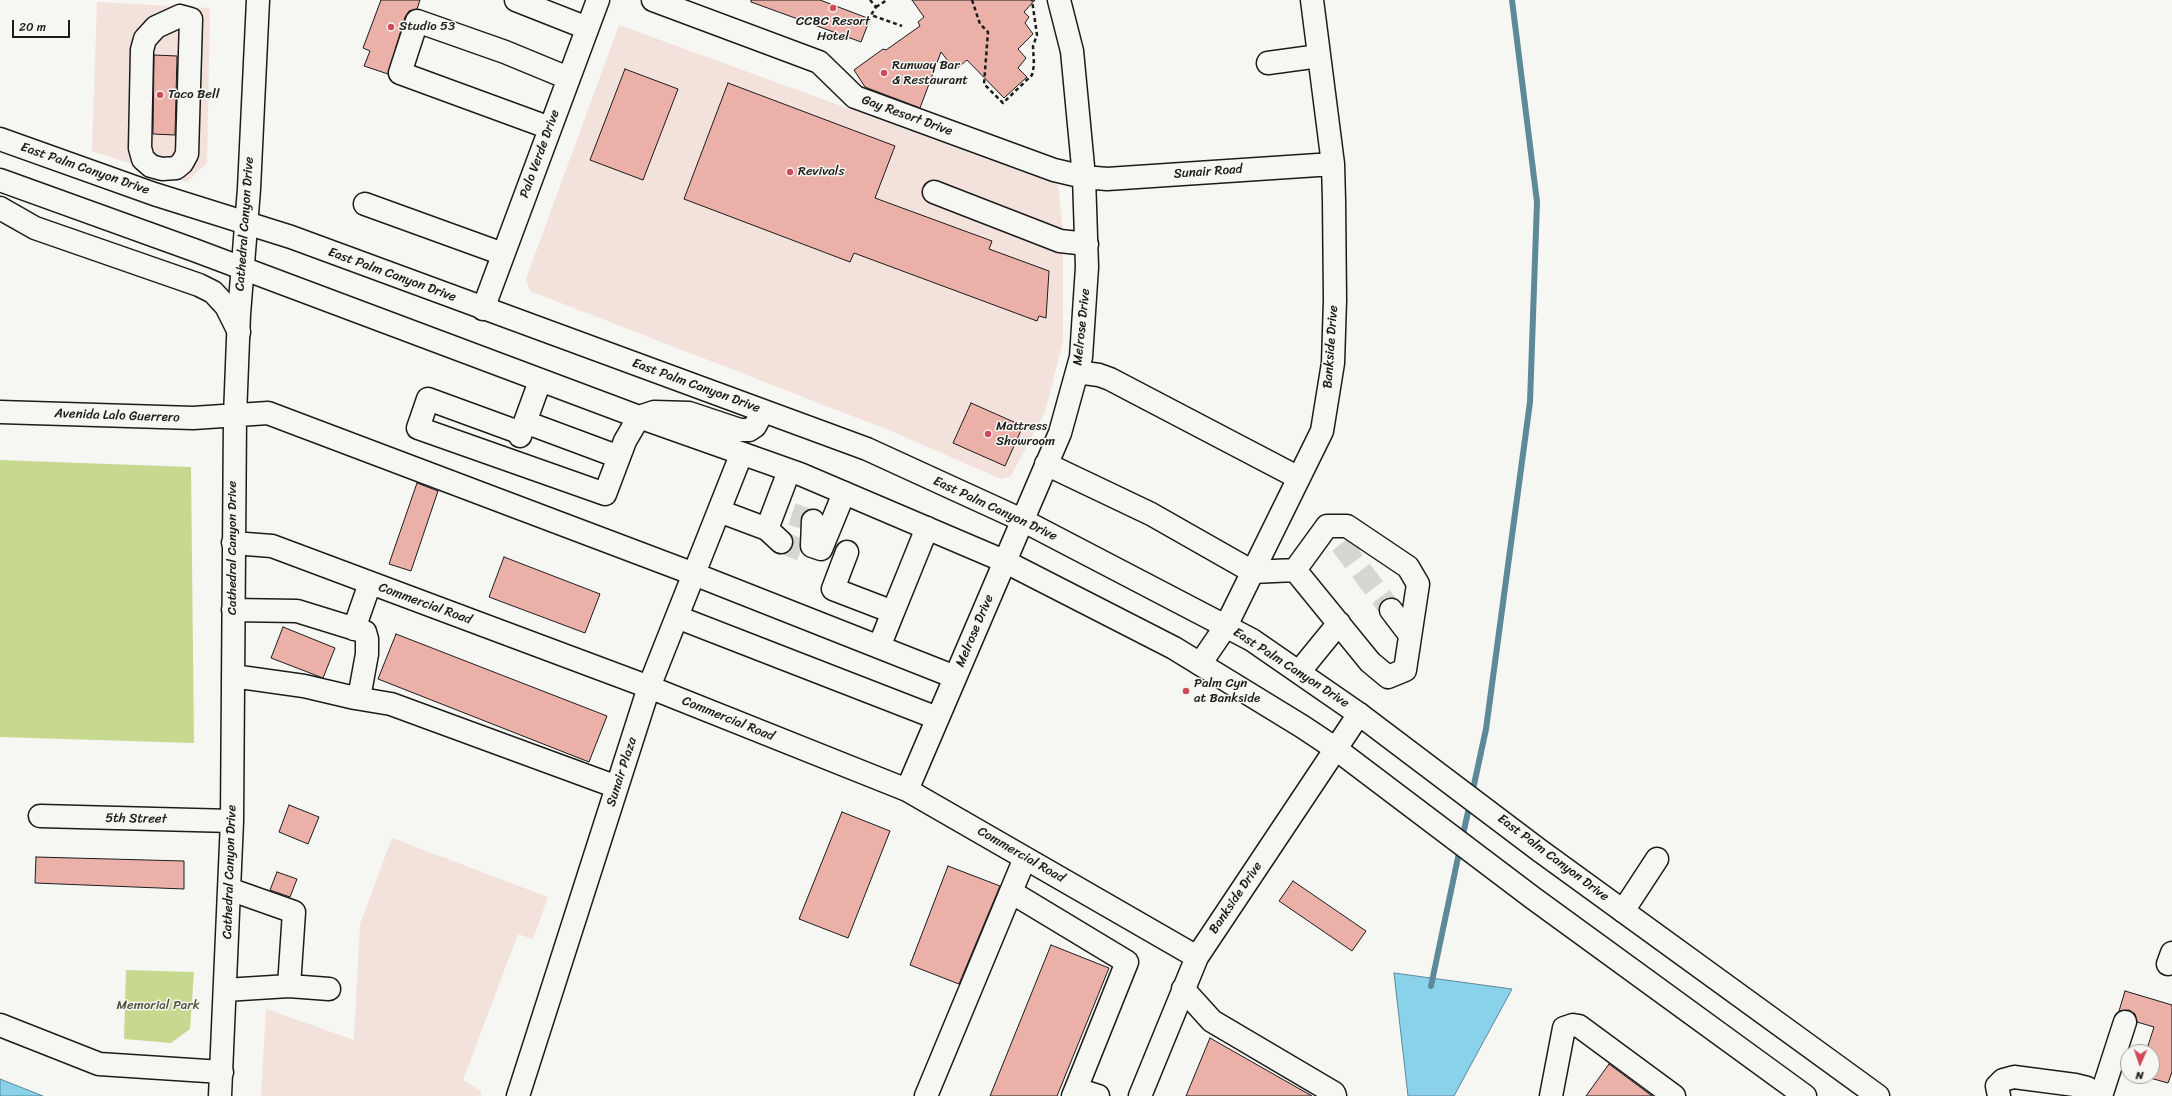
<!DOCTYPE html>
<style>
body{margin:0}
#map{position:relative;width:2172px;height:1096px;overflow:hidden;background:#f6f6f2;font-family:Sriracha,sans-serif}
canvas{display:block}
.north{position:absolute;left:2120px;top:1044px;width:40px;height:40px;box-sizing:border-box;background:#f6f6f2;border:1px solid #9f9f9c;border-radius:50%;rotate:182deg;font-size:11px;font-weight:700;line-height:16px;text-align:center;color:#1c1c1c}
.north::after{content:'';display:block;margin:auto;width:14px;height:18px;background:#d1495b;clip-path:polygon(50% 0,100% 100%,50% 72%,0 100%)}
.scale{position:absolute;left:12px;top:20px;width:58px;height:18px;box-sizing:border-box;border:2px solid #1c1c1c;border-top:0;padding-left:5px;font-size:12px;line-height:14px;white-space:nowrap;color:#1c1c1c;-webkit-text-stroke:3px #f6f6f2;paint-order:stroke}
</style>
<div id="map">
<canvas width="2172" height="1096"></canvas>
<div class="north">N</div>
<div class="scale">20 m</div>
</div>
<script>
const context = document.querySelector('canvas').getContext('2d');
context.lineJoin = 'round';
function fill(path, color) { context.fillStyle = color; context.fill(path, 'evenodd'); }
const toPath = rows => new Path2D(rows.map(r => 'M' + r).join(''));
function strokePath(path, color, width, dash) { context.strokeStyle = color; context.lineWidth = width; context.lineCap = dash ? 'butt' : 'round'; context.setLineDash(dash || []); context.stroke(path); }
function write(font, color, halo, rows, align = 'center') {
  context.font = font + ' Sriracha,sans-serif'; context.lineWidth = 3; context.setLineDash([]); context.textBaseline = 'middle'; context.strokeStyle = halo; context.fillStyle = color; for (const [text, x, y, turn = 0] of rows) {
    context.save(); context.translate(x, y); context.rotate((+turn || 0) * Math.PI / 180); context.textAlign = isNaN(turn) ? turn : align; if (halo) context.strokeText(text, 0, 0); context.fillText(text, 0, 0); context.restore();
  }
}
const built = toPath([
 [97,2,210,8,207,163,187,182,92,151],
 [619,25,1058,185,1063,232,1063,341,1045,412,1011,476,1001,479,891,431,530,291,526,279],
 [392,838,548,897,533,939,518,934,463,1080,481,1091,481,1096,261,1096,266,1009,354,1040,360,924]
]);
const green = toPath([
 [0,460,191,467,194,743,0,737],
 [126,970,194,972,190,1029,171,1043,124,1039]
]);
const water = toPath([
 [1394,973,1512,989,1454,1096,1408,1096,1394,973],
 [0,1079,43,1096,0,1096,0,1079]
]);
const stream = toPath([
 [1472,794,1486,729,1530,402,1537,202,1512,0],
 [1462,839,1470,803],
 [1431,986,1460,848]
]);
const building = toPath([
 [381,0,420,0,417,9,409,11,405,17,388,74,364,66,370,51,363,48,381,0],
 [751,0,820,0,870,19,861,42,751,2,751,0],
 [912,0,1035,0,1024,12,1029,17,1025,23,1033,34,1018,49,1026,58,1018,68,1027,77,1004,98,967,60,955,70,941,52,920,108,865,87,854,70,883,49,886,50,920,26,918,22,924,17,912,0],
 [154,55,177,56,175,135,153,134,154,55],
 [625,69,678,89,643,180,590,160,625,69],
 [728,83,895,146,875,198,992,241,989,249,1049,271,1046,318,1039,316,1037,321,854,253,850,262,684,199,728,83],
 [971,403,1023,426,1005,466,953,443,971,403],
 [417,483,438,491,411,571,389,564,417,483],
 [504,557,600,594,585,633,489,597,504,557],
 [283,627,335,648,323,678,271,658,283,627],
 [396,634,607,716,589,762,378,679,396,634],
 [289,805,319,817,308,844,279,832,289,805],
 [842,812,890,831,848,938,799,919,842,812],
 [36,857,184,861,184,889,35,883,36,857],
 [948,866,1000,886,959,984,910,965,948,866],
 [277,872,297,879,290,897,270,890,277,872],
 [1293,881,1366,931,1352,951,1279,901,1293,881],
 [1051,945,1109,968,1057,1096,990,1096,1051,945],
 [2125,991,2172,1005,2172,1072,2168,1083,2150,1078,2152,1076,2152,1052,2146,1052,2154,1027,2137,1022,2135,1014,2129,1010,2119,1011,2125,991],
 [1210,1038,1312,1096,1186,1096,1210,1038],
 [1609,1064,1652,1096,1586,1096,1609,1064]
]);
const minorTunnel = toPath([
 [792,514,813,521],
 [781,542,801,550],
 [1341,544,1391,610]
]);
const path = toPath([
 [870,0,876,7,871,15,902,26],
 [972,0,980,24,988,32,984,84,1003,103,1032,75,1034,65,1033,46,1037,35,1032,0],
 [876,7,887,0]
]);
const minor = toPath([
 [516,0,587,28],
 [653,0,819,62,855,97,1054,170,1084,177,1107,179,1333,164],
 [180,16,191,19,187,154,182,163,176,168,162,169,151,166,143,159,140,148,142,50,145,39,156,27,180,16],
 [1268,63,1319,56],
 [550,128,400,73,417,21,505,52,568,78],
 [934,192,1060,241,1087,244],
 [365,204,503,254],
 [483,309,598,0],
 [1077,372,1099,375,1110,379,1299,478],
 [0,412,193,418,268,413,694,574,955,677],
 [525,422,619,457],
 [521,433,428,399,418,428,605,494,625,441,639,417],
 [520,436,540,381],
 [1046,464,1151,514,1253,572,1295,570],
 [719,511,767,529,789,471],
 [813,521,812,546,821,549,844,493],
 [1327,526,1347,526,1408,567,1418,584,1405,670,1388,677,1370,662,1295,570,1327,526],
 [767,529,781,542],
 [233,543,272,546,649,687,907,790,1197,957],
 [847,552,833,589,893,612,927,528],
 [233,610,297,611,365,632,367,639,367,654,359,698],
 [1391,610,1410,635],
 [677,617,937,718],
 [354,629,370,583],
 [879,647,893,612],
 [1200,664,1226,626,1322,431,1333,363,1335,300,1334,200,1333,164,1312,0],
 [1299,672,1339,623],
 [233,676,304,686,355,698,391,704,617,787],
 [907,790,1060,433,1081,357,1087,267,1084,177,1072,51,1059,0],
 [40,816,232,821],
 [229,889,294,912,289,986],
 [1011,892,1127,962,1076,1089],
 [1623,911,1657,859],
 [2168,964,2172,953],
 [1183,989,1212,1021,1334,1093,1335,1096],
 [225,990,289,986,329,989],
 [0,1025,99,1064,222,1072],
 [220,1096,232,821,235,416,239,314,249,189,258,0],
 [518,1096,649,687,741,455],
 [926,1096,1025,858],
 [1073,1096,1076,1089,1098,1096],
 [1140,1096,1197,957,1359,714],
 [1551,1096,1564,1028,1573,1025,1579,1026,1674,1096],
 [1999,1096,1997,1086,2003,1080,2014,1077,2075,1085,2087,1088,2098,1096],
 [2101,1096,2125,1022]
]);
const major = toPath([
 [0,139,154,194,291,237,867,449,1022,520,1252,640,1359,714,1539,850,1878,1096],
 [0,180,194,250,639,417,800,474,1004,561,1174,648,1303,727,1336,749,1533,898,1805,1096],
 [0,208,35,228,199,285,213,292,226,306,239,332],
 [642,416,654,412,689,413,740,430,749,430,755,426,763,411]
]);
const markers = [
 [833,8,4,"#d1495b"],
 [391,27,4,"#d1495b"],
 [884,73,4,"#d1495b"],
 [160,95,4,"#d1495b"],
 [790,172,4,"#d1495b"],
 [988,434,4,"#d1495b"],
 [1186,691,4,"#d1495b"]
];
const poiNames = [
 ["CCBC Resort",833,22,"center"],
 ["Hotel",833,37,"center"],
 ["Studio 53",399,27],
 ["Runway Bar",892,66],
 ["& Restaurant",892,81],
 ["Taco Bell",168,95],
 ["Revivals",798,172],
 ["Mattress",996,427],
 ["Showroom",996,442],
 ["Palm Cyn",1194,684],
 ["at Bankside",1194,699]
];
const streetNames = [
 ["Gay Resort Drive",907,116,20],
 ["Palo Verde Drive",540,154,-70],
 ["East Palm Canyon Drive",85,169,19],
 ["Sunair Road",1208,172,-4],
 ["Cathedral Canyon Drive",245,224,-86],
 ["East Palm Canyon Drive",392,275,20],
 ["Melrose Drive",1082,327,-84],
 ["Bankside Drive",1331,347,-86],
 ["East Palm Canyon Drive",696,386,20],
 ["Avenida Lalo Guerrero",117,416,2],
 ["East Palm Canyon Drive",995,509,25],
 ["Cathedral Canyon Drive",233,548,-90],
 ["Commercial Road",425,604,20],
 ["Melrose Drive",975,631,-67],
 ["East Palm Canyon Drive",1291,668,33],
 ["Commercial Road",728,719,22],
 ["Sunair Plaza",622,772,-72],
 ["5th Street",136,819,1],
 ["Commercial Road",1021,855,30],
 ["East Palm Canyon Drive",1553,858,37],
 ["Cathedral Canyon Drive",230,872,-88],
 ["Bankside Drive",1236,898,-56]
];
const parkNames = [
 ["Memorial Park",158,1006]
];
fill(built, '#f3e1dc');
fill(green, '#c7d98e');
fill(water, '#89d2ea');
strokePath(water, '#5d8998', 1);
strokePath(stream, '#5d8998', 6);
fill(building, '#ebb1a9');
strokePath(building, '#1c1c1c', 1);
strokePath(minorTunnel, '#d5d5d2', 22, [22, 11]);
strokePath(minor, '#1c1c1c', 25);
strokePath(major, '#1c1c1c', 25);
strokePath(path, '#1c1c1c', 2.5, [4, 3]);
strokePath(minor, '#f6f6f2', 22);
strokePath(major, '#f6f6f2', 22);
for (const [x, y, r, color] of markers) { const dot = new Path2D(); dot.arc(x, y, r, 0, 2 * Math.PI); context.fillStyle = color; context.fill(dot); strokePath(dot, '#f6f6f2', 1.5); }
write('13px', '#1c1c1c', '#f6f6f2', poiNames, 'left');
write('13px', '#1c1c1c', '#f6f6f2', streetNames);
write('13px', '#4f553e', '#f6f6f2', parkNames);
</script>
